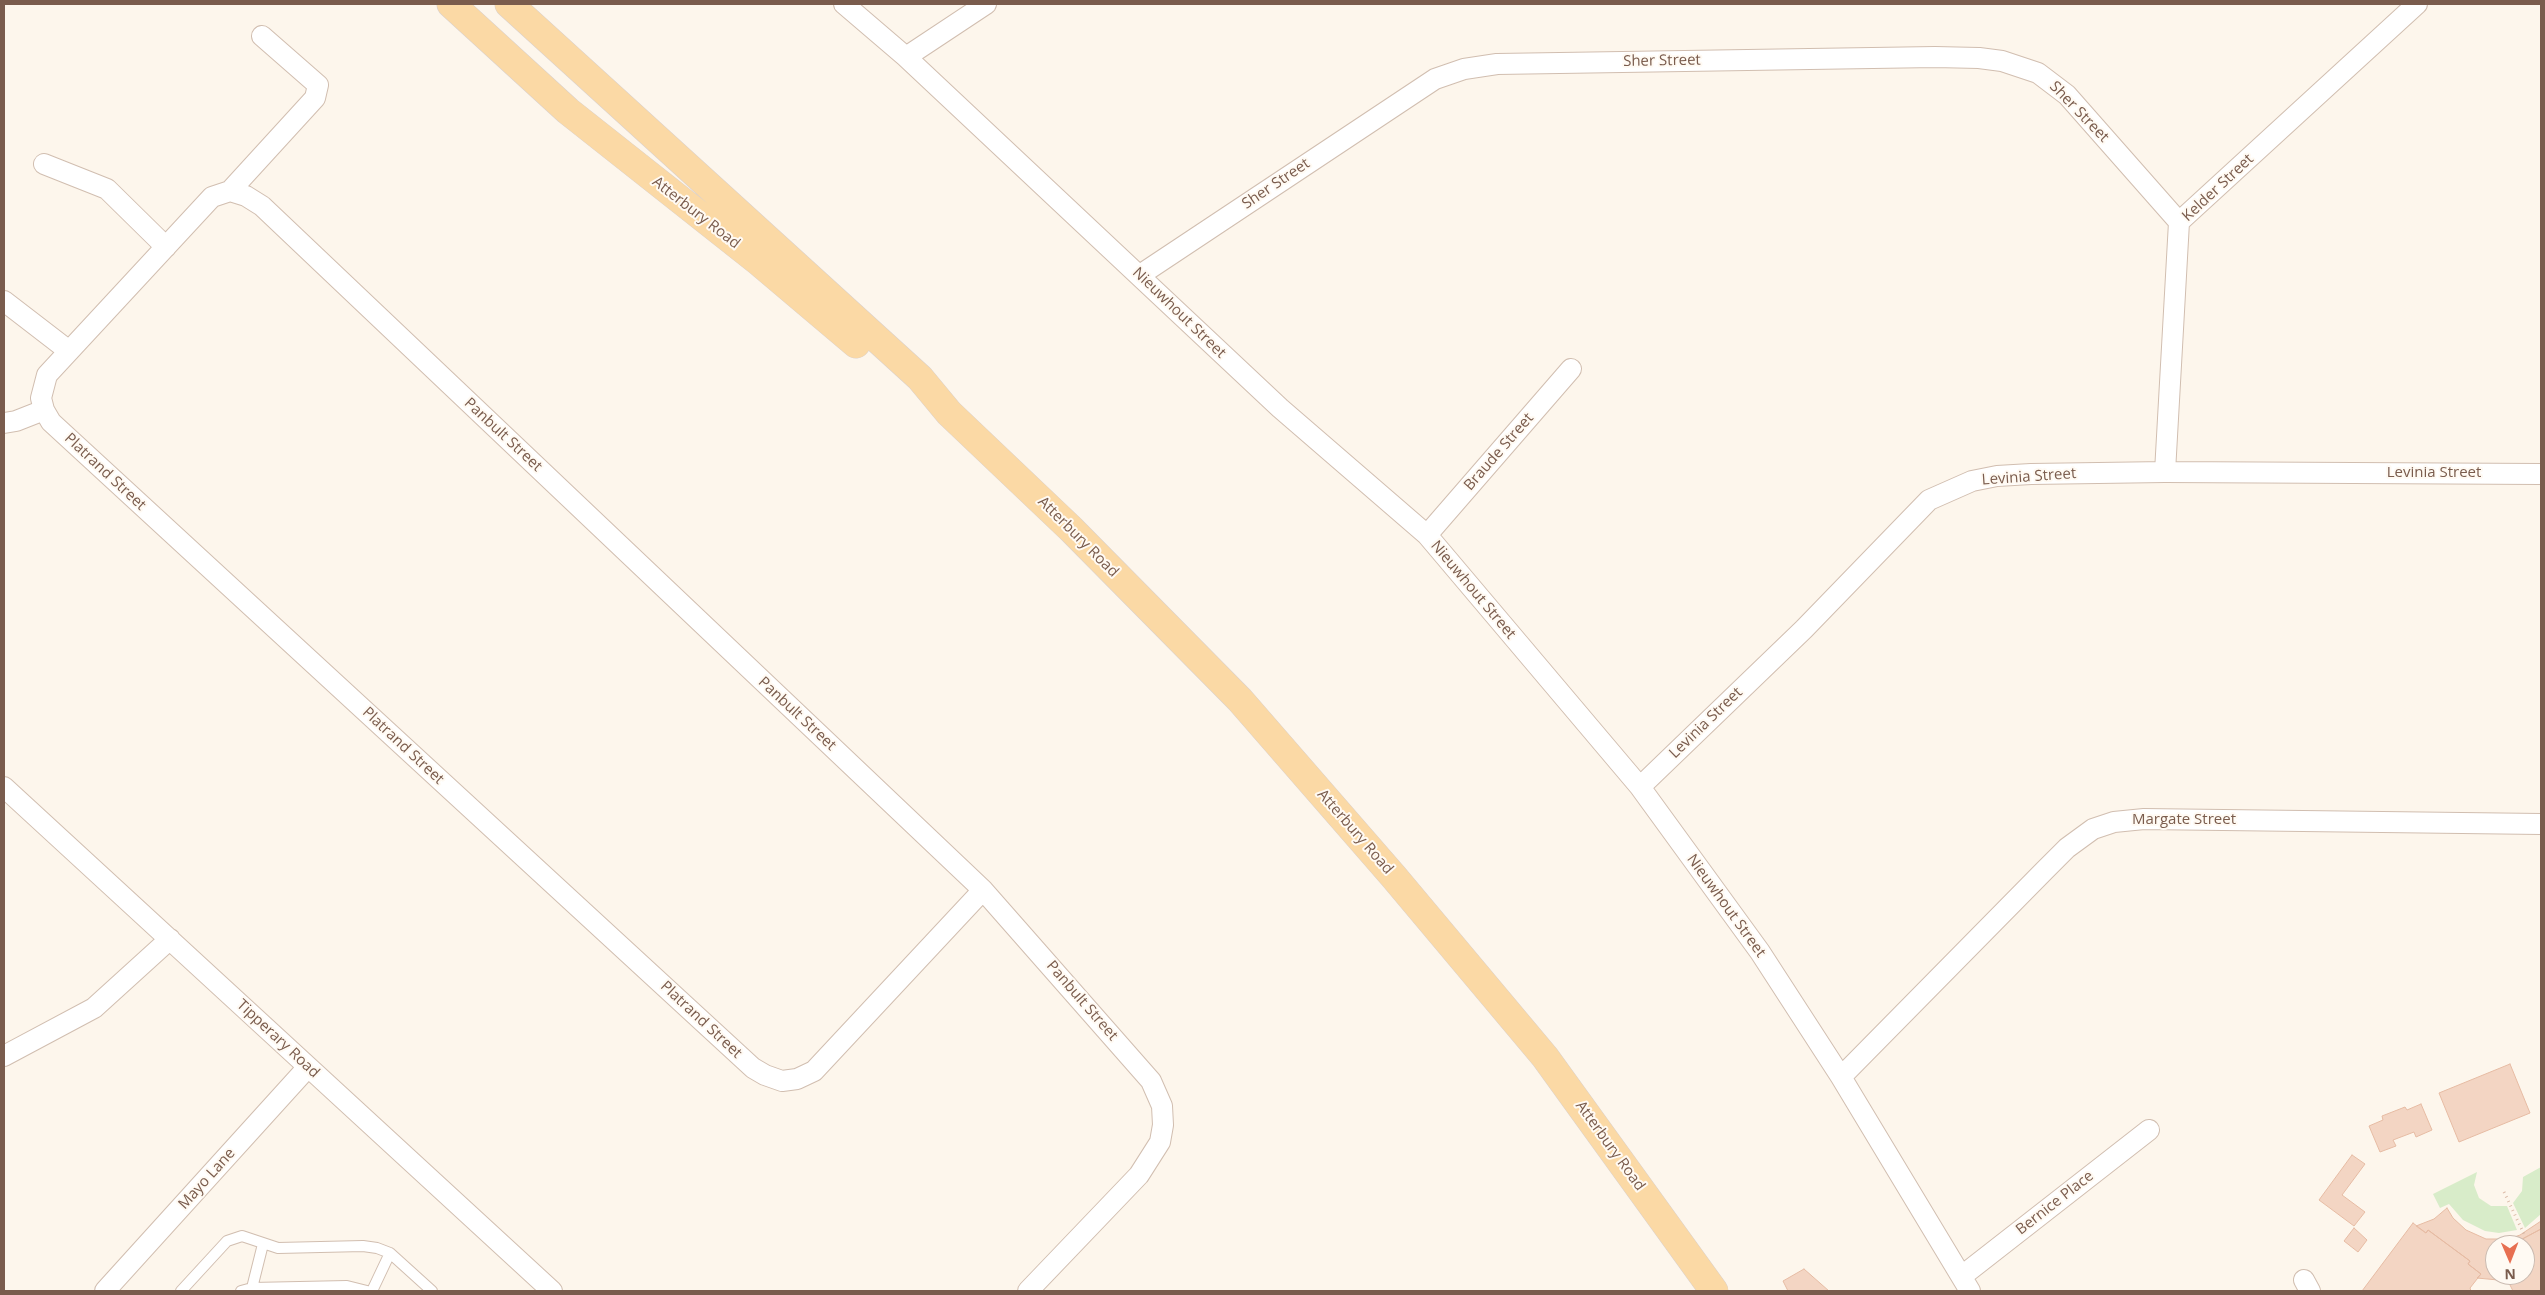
<!DOCTYPE html>
<style>
body{margin:0}
#map{position:relative;width:2545px;height:1295px;overflow:hidden;background:#fdf6ec;font-family:"Open Sans",sans-serif}
canvas{display:block}
.frame{position:absolute;inset:0;border:5px solid #7a5c4d;pointer-events:none}
.north{position:absolute;left:2485px;top:1235px;width:50px;height:50px;box-sizing:border-box;background:#fffaf3;border:1px solid #cabbb1;border-radius:50%;rotate:179deg;font-size:14px;font-weight:700;line-height:20px;text-align:center;color:#7a5c4d}
.north::after{content:'';display:block;margin:auto;width:18px;height:22px;background:#e76f51;clip-path:polygon(50% 0,100% 100%,50% 72%,0 100%)}
</style>
<div id="map">
<canvas width="2545" height="1295"></canvas>
<div class="frame"></div>
<div class="north">N</div>
</div>
<script>
const context = document.querySelector('canvas').getContext('2d');
context.lineJoin = 'round';
function fill(path, color) { context.fillStyle = color; context.fill(path, 'evenodd'); }
const toPath = rows => new Path2D(rows.map(r => 'M' + r).join(''));
function strokePath(path, color, width, dash) { context.strokeStyle = color; context.lineWidth = width; context.lineCap = dash ? 'butt' : 'round'; context.setLineDash(dash || []); context.stroke(path); }
function write(font, color, halo, rows, align = 'center') {
  context.font = font + ' "Open Sans",sans-serif'; context.lineWidth = 4; context.setLineDash([]); context.textBaseline = 'middle'; context.strokeStyle = halo; context.fillStyle = color; for (const [text, x, y, turn = 0] of rows) {
    context.save(); context.translate(x, y); context.rotate((+turn || 0) * Math.PI / 180); context.textAlign = isNaN(turn) ? turn : align; if (halo) context.strokeText(text, 0, 0); context.fillText(text, 0, 0); context.restore();
  }
}
const green = toPath([
 [2541,1167,2541,1214,2525,1228,2513,1203,2522,1191,2523,1177],
 [2477,1172,2474,1185,2479,1198,2491,1206,2507,1206,2517,1230,2499,1233,2485,1231,2463,1220,2449,1204,2440,1208,2433,1194]
]);
const building = toPath([
 [2510,1064,2530,1113,2459,1142,2439,1093,2510,1064],
 [2421,1104,2432,1130,2416,1137,2414,1132,2393,1140,2396,1146,2380,1152,2369,1126,2383,1120,2382,1116,2405,1107,2407,1110,2421,1104],
 [2352,1155,2365,1164,2342,1195,2365,1212,2354,1226,2319,1200,2352,1155],
 [2447,1208,2453,1218,2466,1230,2486,1239,2509,1239,2520,1235,2541,1221,2541,1229,2511,1245,2495,1245,2495,1275,2498,1275,2498,1280,2477,1278,2481,1274,2468,1264,2470,1261,2428,1230,2426,1233,2416,1226,2434,1219,2447,1208],
 [2413,1223,2426,1233,2428,1230,2470,1261,2468,1264,2481,1274,2470,1288,2471,1291,2362,1291,2413,1223],
 [2354,1228,2367,1240,2358,1252,2344,1241,2354,1228],
 [2541,1229,2541,1291,2513,1291,2509,1283,2519,1278,2517,1275,2525,1275,2525,1245,2511,1245,2541,1229],
 [1804,1269,1829,1291,1788,1291,1783,1281,1804,1269]
]);
const path = toPath([
 [2504,1192,2524,1234]
]);
const lane = toPath([
 [252,1288,263,1244],
 [181,1291,227,1241,242,1236,278,1248,363,1246,377,1248,390,1253,432,1291],
 [241,1291,252,1288,347,1286,367,1291],
 [372,1291,390,1253]
]);
const street = toPath([
 [844,4,906,57,1280,408,1427,535,1640,787,1760,952,1841,1077,1970,1291],
 [262,36,318,85,315,98,230,191,212,197,47,375,41,398,44,410,51,422,753,1068,765,1075,782,1081,797,1079,814,1071,983,890],
 [906,57,986,4],
 [44,164,107,189,166,247],
 [230,191,246,196,262,206,983,890,1151,1081,1162,1106,1163,1125,1160,1142,1139,1175,1028,1291],
 [1140,275,1435,79,1464,69,1497,64,1935,57,1979,58,2002,61,2038,73,2067,95,2179,222],
 [4,301,69,351],
 [4,423,16,421,44,410],
 [2165,472,2179,222,2417,4],
 [1427,535,1571,369],
 [4,787,552,1291],
 [1640,787,1804,629,1929,500,1972,481,1997,476,2031,474,2165,472,2541,474],
 [4,1056,94,1008,170,939],
 [1841,1077,2044,871,2067,848,2093,829,2114,822,2144,819,2541,824],
 [1962,1276,2149,1130],
 [2304,1280,2310,1291],
 [105,1291,308,1067]
]);
const primary = toPath([
 [451,4,568,111,759,262,856,344],
 [509,4,920,378,949,413,1071,529,1240,700,1394,877,1545,1057,1714,1291]
]);
const streetNames = [
 ["Sher Street",1662,61,-1],
 ["Sher Street",2079,112,46],
 ["Sher Street",1276,184,-34],
 ["Kelder Street",2218,188,-43],
 ["Atterbury Road",696,213,38],
 ["Nieuwhout Street",1179,313,44],
 ["Panbult Street",503,435,43],
 ["Braude Street",1499,452,-49],
 ["Platrand Street",105,472,43],
 ["Levinia Street",2434,473],
 ["Levinia Street",2029,477,-4],
 ["Atterbury Road",1078,537,45],
 ["Nieuwhout Street",1473,590,50],
 ["Panbult Street",797,714,43],
 ["Levinia Street",1706,723,-44],
 ["Platrand Street",403,746,43],
 ["Margate Street",2184,820],
 ["Atterbury Road",1355,832,49],
 ["Nieuwhout Street",1726,906,54],
 ["Panbult Street",1082,1001,49],
 ["Platrand Street",701,1020,43],
 ["Tipperary Road",278,1039,43],
 ["Atterbury Road",1610,1146,54],
 ["Mayo Lane",207,1179,-48],
 ["Bernice Place",2055,1203,-38]
];
fill(green, '#d8ecc9');
fill(building, '#f3d5c3');
strokePath(building, '#e6bba3', 1);
strokePath(lane, '#d1beb0', 12);
strokePath(street, '#d1beb0', 22);
strokePath(primary, '#dad1cd', 29);
strokePath(path, '#d9b8a5', 3, [1, 4]);
strokePath(lane, '#fff', 10);
strokePath(street, '#fff', 20);
strokePath(primary, '#fbd9a5', 28);
write('15px', '#7a5c4d', '#fffaf3', streetNames);
</script>
